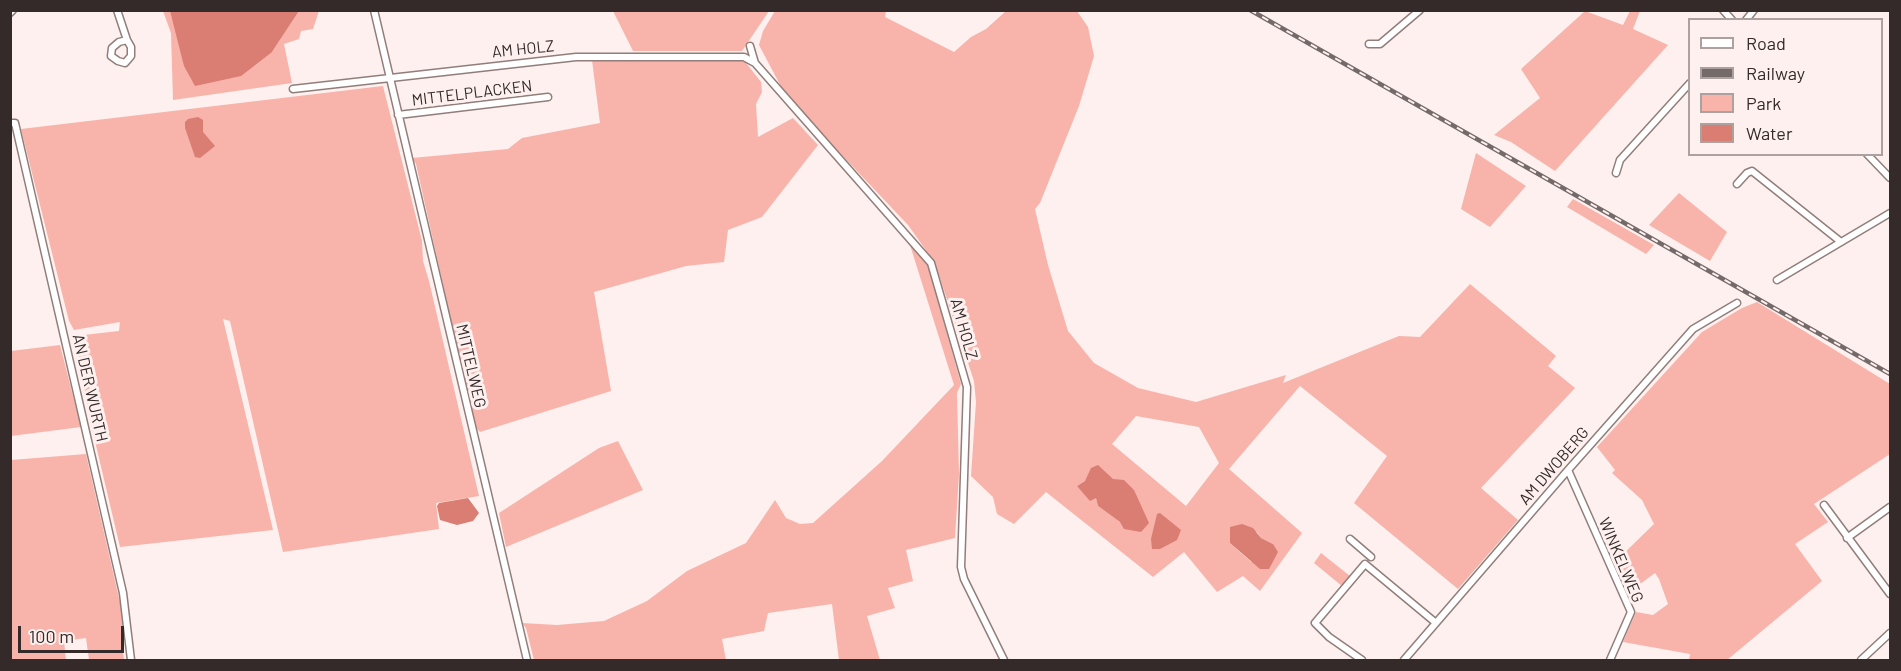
<!DOCTYPE html>
<style>
body{margin:0}
#map{position:relative;width:1901px;height:671px;overflow:hidden;background:#fdf0ee;font-family:Barlow,sans-serif}
canvas{display:block}
.frame{position:absolute;inset:0;border:12px solid #332a29;pointer-events:none}
.legend{position:absolute;left:1688px;top:18px;width:195px;height:138px;box-sizing:border-box;background:#fdf0ee;border:2px solid #aca19f;margin:0;padding:8px 10px;list-style:none;font-size:18px;color:#332a29}
.legend li{display:flex;align-items:center;gap:12px;height:30px}
.legend b{width:30px;border:2px solid #aca19f}
.scale{position:absolute;left:18px;top:626px;width:106px;height:27px;box-sizing:border-box;border:3px solid #332a29;border-top:0;padding-left:8px;font-size:18px;line-height:21px;white-space:nowrap;color:#332a29;-webkit-text-stroke:4px #fdf0ee;paint-order:stroke}
</style>
<div id="map">
<canvas width="1901" height="671"></canvas>
<div class="frame"></div>
<ul class="legend">
<li><b style="height:8px;background:#fff"></b>Road</li>
<li><b style="height:8px;background:#746a69"></b>Railway</li>
<li><b style="height:16px;background:#f8b3aa"></b>Park</li>
<li><b style="height:16px;background:#da7d72"></b>Water</li>
</ul>
<div class="scale">100 m</div>
</div>
<script>
const context = document.querySelector('canvas').getContext('2d');
context.lineJoin = 'round';
function fill(path, color) { context.fillStyle = color; context.fill(path, 'evenodd'); }
const toPath = rows => new Path2D(rows.map(r => 'M' + r).join(''));
function strokePath(path, color, width, dash) { context.strokeStyle = color; context.lineWidth = width; context.lineCap = dash ? 'butt' : 'round'; context.setLineDash(dash || []); context.stroke(path); }
function write(font, color, halo, rows, align = 'center') {
  context.font = font + ' Barlow,sans-serif'; context.lineWidth = 6; context.setLineDash([]); context.textBaseline = 'middle'; context.strokeStyle = halo; context.fillStyle = color; for (const [text, x, y, turn = 0] of rows) {
    context.save(); context.translate(x, y); context.rotate((+turn || 0) * Math.PI / 180); context.textAlign = isNaN(turn) ? turn : align; if (halo) context.strokeText(text, 0, 0); context.fillText(text, 0, 0); context.restore();
  }
}
const green = toPath([
 [163,11,170,11,174,25,272,52,299,11,319,11,313,29,301,31,299,39,284,44,292,83,173,100,171,33],
 [613,11,769,11,742,51,633,51],
 [775,11,886,11,885,17,954,52,971,37,986,29,1006,11,1077,11,1088,27,1094,56,1079,106,1040,203,1035,209,1048,265,1068,331,1094,363,1138,388,1196,402,1286,375,1283,383,1399,336,1420,337,1470,284,1556,356,1548,366,1575,388,1481,488,1518,520,1458,589,1354,503,1387,456,1300,386,1229,469,1302,533,1260,591,1243,576,1217,592,1184,552,1153,577,1046,492,1014,524,997,514,993,497,971,476,976,402,974,381,935,263,908,225,786,96,759,45,763,31],
 [1136,416,1199,427,1219,463,1186,506,1112,444],
 [1085,481,1141,532,1120,522,1098,506,1096,498,1077,486],
 [1257,532,1261,538,1273,544,1251,562,1230,543],
 [1585,11,1623,25,1630,11,1640,11,1633,29,1668,45,1555,171,1511,142,1494,135,1540,98,1521,69],
 [743,59,761,82,762,92,756,104,758,137,793,118,818,145,762,217,728,230,724,262,686,266,594,292,611,391,480,432,476,428,474,423,416,164,412,158,508,149,522,138,600,123,592,60],
 [383,86,422,241,423,261,429,281,479,496,436,503,439,529,283,552,230,321,223,319,273,530,120,547,90,420,75,336,119,331,120,322,74,330,69,321,21,129],
 [1476,153,1526,186,1490,227,1461,209],
 [1679,193,1727,232,1710,261,1649,225],
 [1573,199,1654,245,1646,254,1567,207],
 [910,245,928,265,961,384,957,393,959,474,955,538,906,550,913,581,888,588,895,608,867,616,880,660,839,660,832,604,768,613,764,631,722,639,726,660,534,660,526,628,522,623,557,625,604,621,647,601,687,571,746,543,775,500,786,518,800,524,813,523,882,461,954,385],
 [1757,302,1890,384,1890,454,1814,504,1828,522,1795,544,1822,581,1727,660,1689,660,1690,654,1623,642,1636,612,1653,615,1668,604,1659,579,1655,573,1628,593,1615,562,1654,524,1642,500,1612,473,1615,470,1597,447,1702,332,1742,308],
 [60,345,81,427,11,436,11,351],
 [618,441,643,490,506,547,499,513,599,448],
 [86,454,124,620,121,634,124,660,89,660,86,638,64,641,66,660,11,660,11,460],
 [1321,553,1350,576,1342,586,1314,563]
]);
const water = toPath([
 [170,11,170,10,299,11,272,52,241,76,195,86,184,66],
 [198,117,203,120,203,132,215,146,200,158,195,157,185,128,185,122,188,119],
 [1098,465,1113,479,1124,480,1134,490,1149,523,1141,532,1124,529,1120,522,1098,506,1096,498,1090,501,1077,486,1085,481,1091,468],
 [468,498,479,513,473,521,457,525,440,520,437,506,439,503],
 [1160,513,1181,530,1177,540,1160,549,1152,549,1151,539,1157,514],
 [1242,524,1253,528,1261,538,1273,544,1278,552,1269,569,1260,569,1230,543,1230,527]
]);
const minor = toPath([
 [117,10,127,40,131,47,131,56,125,63,118,61,111,56,112,48,119,42,127,40],
 [374,10,527,660],
 [1723,10,1732,20],
 [10,13,13,10],
 [1746,20,1754,10],
 [1369,44,1380,44,1420,10],
 [750,46,755,63,931,263,967,387,961,567,964,579,1004,660],
 [293,89,576,57,744,57,755,63],
 [398,115,548,97],
 [10,123,15,123,123,593,131,660],
 [1867,154,1890,178],
 [1616,173,1620,160,1690,83],
 [1737,184,1747,173,1752,171,1841,242],
 [1777,280,1890,213],
 [1568,470,1631,612,1610,660],
 [1824,505,1890,594],
 [1847,538,1890,507],
 [1350,539,1371,557],
 [1362,660,1329,637,1315,623,1365,564,1436,623],
 [1404,660,1568,470,1693,329,1737,303],
 [1861,660,1890,633]
]);
const rail = toPath([
 [1250,10,1890,374]
]);
const streetNames = [
 ["AM HOLZ",523,49,-6],
 ["MITTELPLACKEN",472,93,-7],
 ["AM HOLZ",964,329,74],
 ["MITTELWEG",471,366,77],
 ["AN DER WURTH",90,388,77],
 ["AM DWOBERG",1554,466,-49],
 ["WINKELWEG",1621,560,67]
];
fill(green, '#f8b3aa');
fill(water, '#da7d72');
strokePath(minor, '#917e7b', 9);
strokePath(minor, '#fff', 6);
strokePath(rail, '#746a69', 4.5);
strokePath(rail, '#fdf0ee', 2, [7]);
write('16px', '#332a29', '#fdf0ee', streetNames);
</script>
